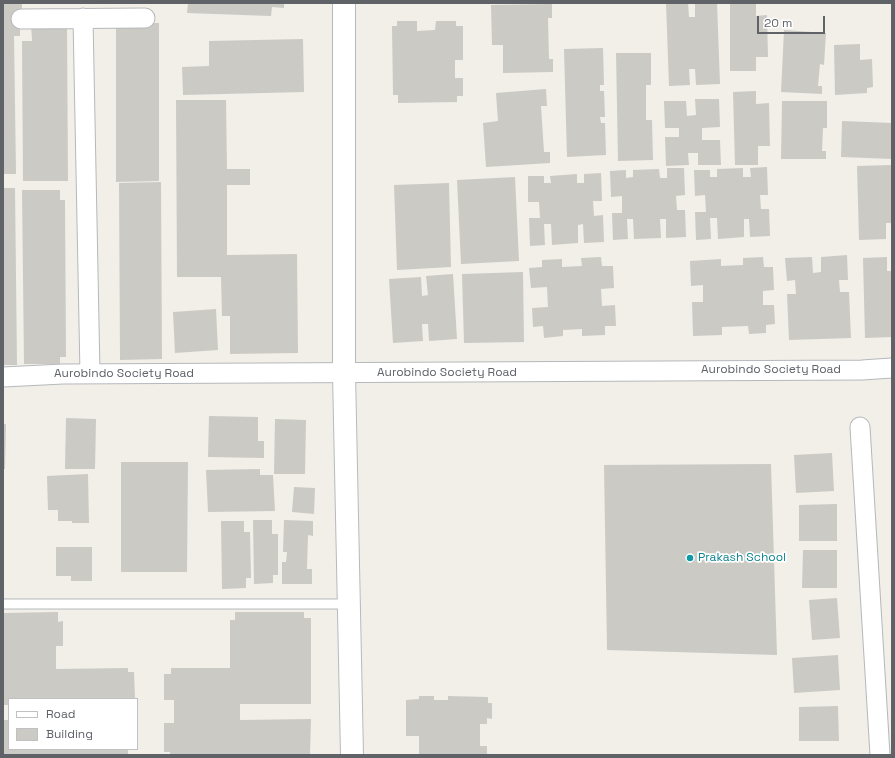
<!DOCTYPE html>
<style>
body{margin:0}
#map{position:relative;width:895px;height:758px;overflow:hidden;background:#f1efe8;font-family:"Space Grotesk",sans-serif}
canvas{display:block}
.frame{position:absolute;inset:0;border:4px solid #5f6368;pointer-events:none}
.legend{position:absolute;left:8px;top:698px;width:130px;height:52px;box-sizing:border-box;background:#fff;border:1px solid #bfc1c3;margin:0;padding:5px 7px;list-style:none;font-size:12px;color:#5f6368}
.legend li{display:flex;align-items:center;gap:8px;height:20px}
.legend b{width:20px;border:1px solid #bfc1c3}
.scale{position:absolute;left:757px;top:16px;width:68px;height:18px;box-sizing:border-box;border:2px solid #5f6368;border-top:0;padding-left:5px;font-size:12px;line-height:14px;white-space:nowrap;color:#5f6368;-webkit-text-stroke:3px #fff;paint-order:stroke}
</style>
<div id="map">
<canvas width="895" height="758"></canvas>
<div class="frame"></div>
<ul class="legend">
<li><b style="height:5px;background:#fff"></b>Road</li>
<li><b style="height:11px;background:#cccac5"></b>Building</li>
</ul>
<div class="scale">20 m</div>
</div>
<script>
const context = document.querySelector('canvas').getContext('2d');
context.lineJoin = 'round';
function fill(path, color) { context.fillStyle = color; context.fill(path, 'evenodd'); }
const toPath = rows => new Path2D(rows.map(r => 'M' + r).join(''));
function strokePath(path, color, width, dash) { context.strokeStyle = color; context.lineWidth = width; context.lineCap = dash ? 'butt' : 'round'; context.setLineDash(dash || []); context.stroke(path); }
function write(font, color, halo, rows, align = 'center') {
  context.font = font + ' "Space Grotesk",sans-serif'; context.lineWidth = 3.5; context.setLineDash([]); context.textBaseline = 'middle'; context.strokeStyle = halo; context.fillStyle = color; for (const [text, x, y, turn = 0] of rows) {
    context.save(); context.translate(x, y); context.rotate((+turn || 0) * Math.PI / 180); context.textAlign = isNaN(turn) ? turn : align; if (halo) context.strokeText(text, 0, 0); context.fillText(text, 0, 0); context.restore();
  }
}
const building = toPath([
 [3,3,22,3,22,15,20,15,20,36,14,36,16,174,3,174],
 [188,3,284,3,284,8,272,7,271,16,187,13],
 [666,3,688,3,689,17,695,17,695,3,717,3,720,84,696,85,695,69,689,69,690,85,669,86],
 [730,3,756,3,756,16,767,15,768,57,756,57,756,71,730,71],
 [552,4,552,18,548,18,549,59,553,59,553,72,503,73,503,45,492,45,491,5],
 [397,21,417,21,417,31,435,30,436,21,456,21,456,26,463,26,463,60,455,60,455,78,463,78,463,96,457,96,457,102,398,103,398,95,393,95,392,26,397,26],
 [31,23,67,23,68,181,23,181,22,41,32,41],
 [116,23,159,23,159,181,116,182],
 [784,30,826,33,824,65,820,64,818,86,822,86,822,94,781,92],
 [303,39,304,92,183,95,182,67,209,66,209,41],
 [860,44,860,60,872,59,873,87,867,88,867,93,835,95,834,45],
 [603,48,604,85,600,85,600,91,604,91,605,117,600,117,601,123,605,123,606,155,567,157,564,49],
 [616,53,651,53,651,85,646,85,646,120,652,120,653,160,618,161],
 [546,89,547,106,541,106,544,152,550,152,550,163,486,167,483,123,498,121,496,93],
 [756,91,756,104,769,103,770,146,758,146,758,165,735,165,733,92],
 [695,99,719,99,720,127,702,128,702,140,720,140,721,165,698,165,698,153,688,153,689,165,666,166,665,137,679,137,679,128,665,128,664,101,686,101,687,116,696,115],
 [176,100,226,100,227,169,250,169,250,185,227,185,227,255,297,254,298,353,230,354,230,316,222,316,221,277,177,277],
 [782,101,827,101,827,128,823,128,822,151,826,151,826,159,781,159],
 [842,121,892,123,892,159,841,157],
 [892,165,892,223,886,223,886,239,859,240,857,166],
 [767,167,768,195,760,195,761,209,769,209,770,236,750,237,749,219,744,219,744,237,718,239,717,218,710,218,711,239,696,240,695,212,706,212,705,195,695,196,694,170,710,170,710,177,717,177,717,169,743,168,743,177,751,177,750,168],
 [667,168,684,168,685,195,676,196,677,210,685,210,686,237,666,238,666,219,660,219,661,238,634,239,633,219,627,219,628,239,613,240,612,213,622,213,622,196,611,197,610,171,626,170,626,178,633,177,633,170,659,169,660,178,667,178],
 [601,173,602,201,593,201,594,216,603,215,604,242,584,243,583,224,578,225,578,243,552,245,551,224,544,224,545,245,530,246,529,218,540,218,539,202,528,202,528,176,544,176,544,183,551,183,550,176,577,174,577,183,584,183,584,174],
 [515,177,519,261,461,264,457,180],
 [161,182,162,359,120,360,119,183],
 [449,183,451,267,397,270,394,185],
 [3,188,15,188,17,365,3,365],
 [22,190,60,190,60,200,65,200,66,357,60,357,60,364,24,364],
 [847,255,848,280,839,280,840,292,849,292,851,338,789,340,787,294,796,294,795,280,787,281,785,258,812,257,813,273,821,272,821,257],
 [601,257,602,266,613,266,614,288,601,289,602,306,615,305,616,326,605,326,605,335,582,336,582,329,563,330,563,336,544,338,543,326,533,327,532,308,548,307,547,287,531,288,529,268,542,267,542,260,562,259,562,267,582,266,581,258],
 [763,257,764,267,773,267,774,290,763,291,763,305,774,305,775,324,766,325,766,333,749,334,748,326,722,327,722,335,693,336,692,302,703,302,703,285,691,286,690,261,721,259,721,266,743,265,743,258],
 [887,257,887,271,892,271,892,337,865,338,863,258],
 [523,272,524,342,464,343,462,274],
 [453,274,457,339,429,341,428,324,422,324,423,341,393,343,389,279,421,277,422,296,428,295,426,276],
 [216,309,218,350,175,353,173,312],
 [209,416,258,417,258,441,264,441,264,458,208,457],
 [66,418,96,419,95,469,65,469],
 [275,419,306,420,305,474,274,474],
 [3,424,6,424,5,469,3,469],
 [832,453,834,491,796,493,794,455],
 [121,462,188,462,187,572,121,572],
 [771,464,777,655,607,650,604,465],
 [260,469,260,475,273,475,275,511,208,512,206,470],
 [88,474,89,523,72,523,72,521,58,521,58,510,48,510,47,476],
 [294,487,315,488,314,514,292,512],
 [837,504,837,541,799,541,799,505],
 [253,520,272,520,272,534,278,534,278,575,273,575,273,583,254,584],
 [284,520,313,521,313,536,308,535,307,569,312,569,312,584,282,584,282,562,286,562,287,552,283,552],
 [221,521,244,521,244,532,250,532,251,578,246,578,246,588,222,589],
 [56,547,92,547,92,581,71,581,71,576,56,576],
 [803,550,837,550,837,588,802,588],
 [837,598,840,638,812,640,809,600],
 [58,612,58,622,63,621,63,646,56,646,56,669,128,668,128,672,134,672,135,699,9,699,9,705,3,705,3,613],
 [235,612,304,612,304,618,311,618,311,704,240,704,240,720,311,719,310,755,170,755,170,752,164,752,164,723,174,723,174,700,164,700,164,674,171,674,171,668,230,668,230,620,235,620],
 [838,655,840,690,794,693,792,658],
 [419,696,434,696,434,700,448,700,448,696,488,697,488,703,492,703,492,719,487,718,487,724,480,724,480,746,487,746,487,755,419,755,419,736,406,736,406,700,419,699],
 [838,706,839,741,799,741,799,707],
 [3,720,9,720,9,749,128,749,128,755,3,755]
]);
const lane = toPath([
 [3,604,349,604]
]);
const street = toPath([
 [83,18,90,374],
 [21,19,145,18],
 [3,377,63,374,862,370,892,368],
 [860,427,880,755]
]);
const secondary = toPath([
 [344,3,344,373,352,755]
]);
const markers = [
 [690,558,4,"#0f9aa8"]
];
const streetNames = [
 ["Aurobindo Society Road",771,370],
 ["Aurobindo Society Road",447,373],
 ["Aurobindo Society Road",124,374]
];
const cultureNames = [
 ["Prakash School",698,558]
];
fill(building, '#cccac5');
strokePath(lane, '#b5b8bc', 11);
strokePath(street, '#b5b8bc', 21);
strokePath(secondary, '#b6babf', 24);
strokePath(lane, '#fff', 9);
strokePath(street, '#fff', 19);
strokePath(secondary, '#fff', 22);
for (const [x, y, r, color] of markers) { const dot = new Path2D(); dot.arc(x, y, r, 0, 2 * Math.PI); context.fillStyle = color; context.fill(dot); strokePath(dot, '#fff', 1.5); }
write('12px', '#5f6368', '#fff', streetNames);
write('12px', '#0d838f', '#fff', cultureNames, 'left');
</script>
